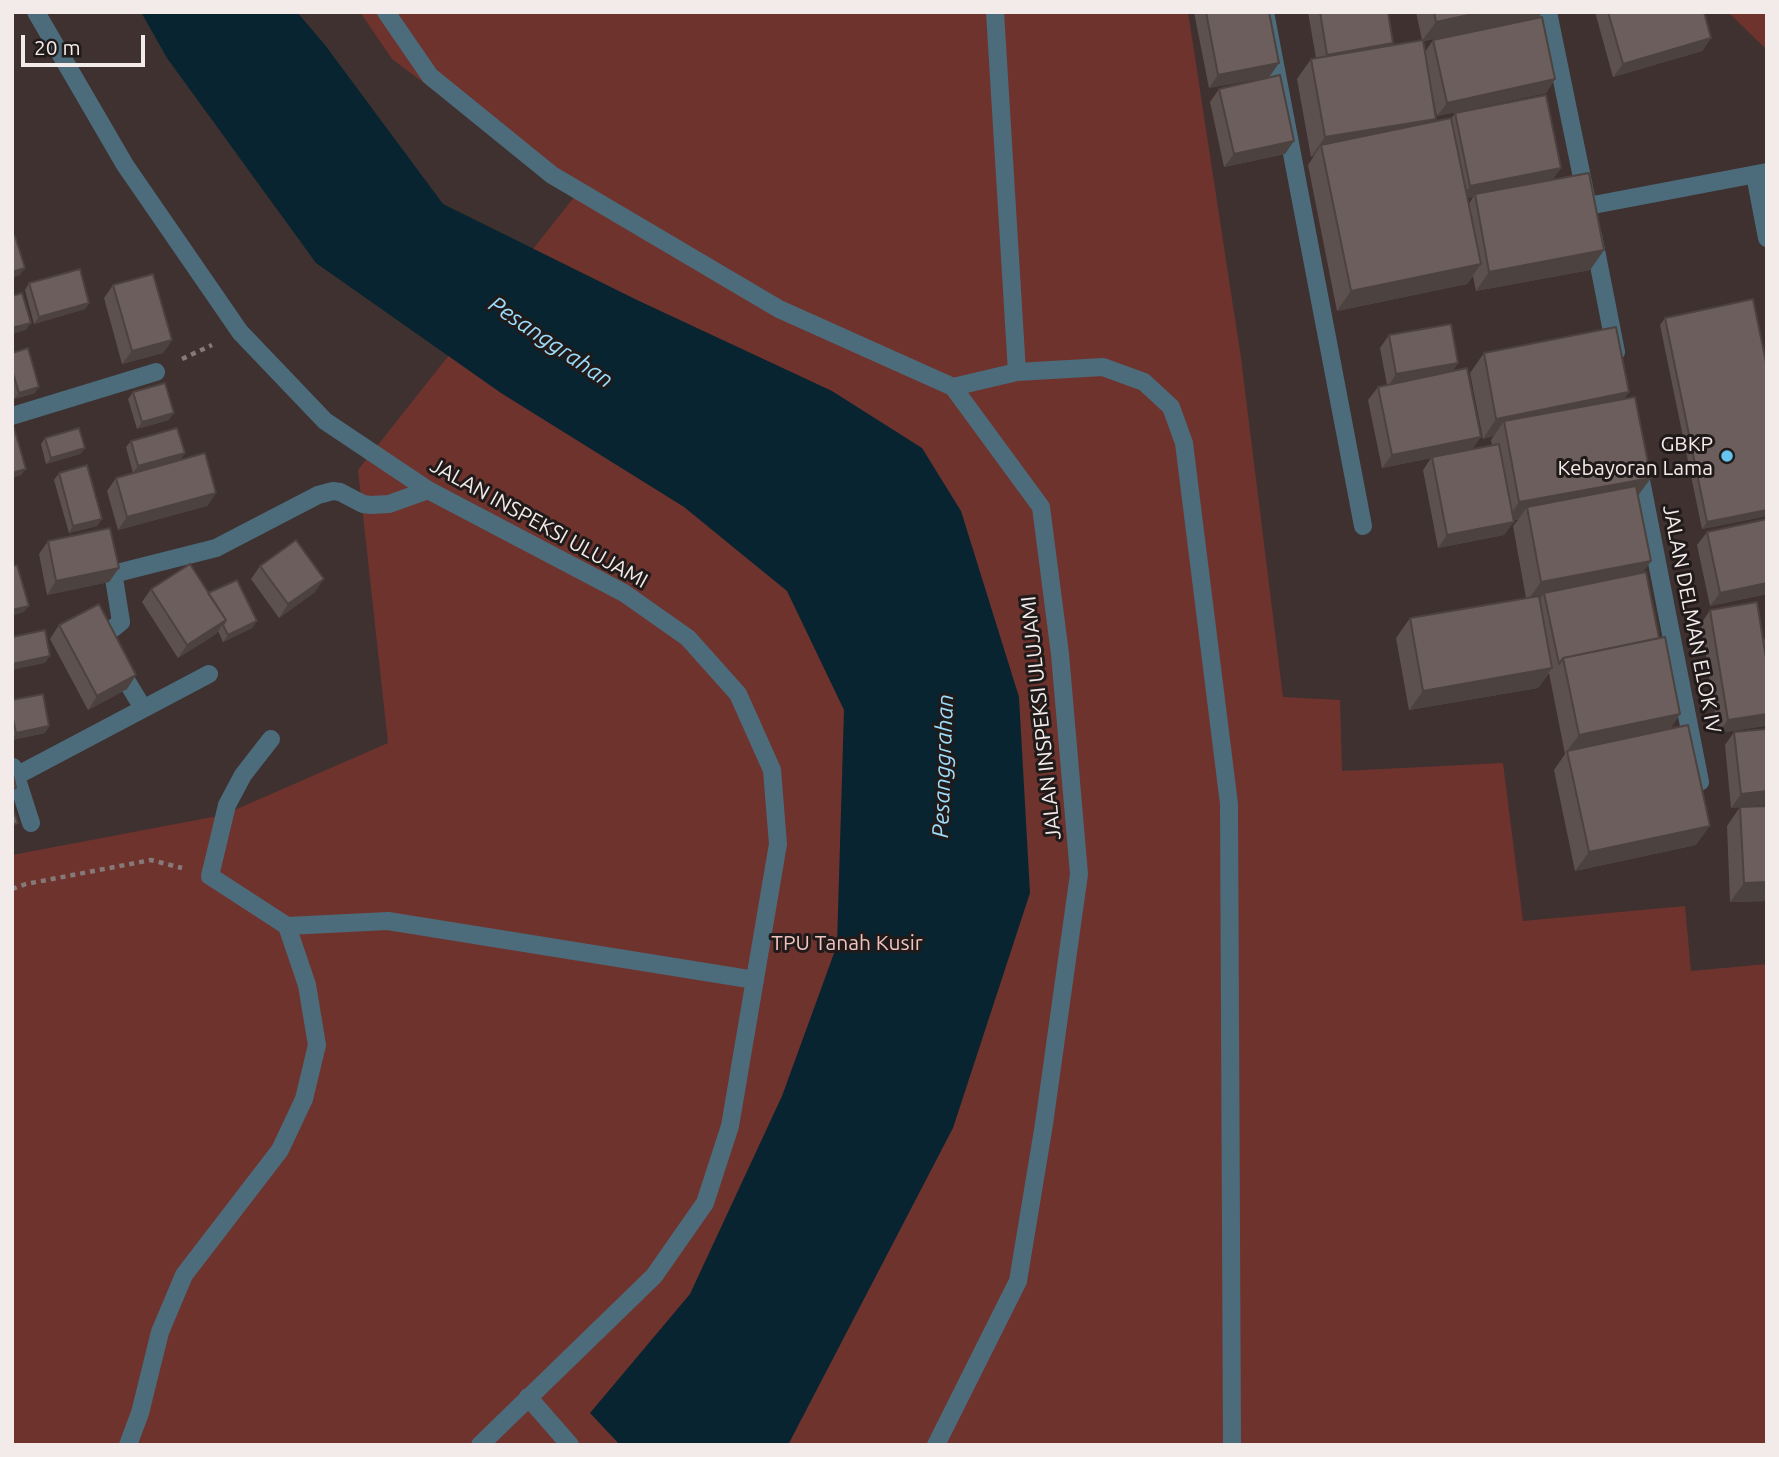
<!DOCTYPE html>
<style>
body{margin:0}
#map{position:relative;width:1779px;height:1457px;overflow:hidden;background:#3e3130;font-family:Ubuntu,sans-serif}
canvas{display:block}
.frame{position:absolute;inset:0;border:14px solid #f3ebea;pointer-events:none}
.scale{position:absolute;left:21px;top:35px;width:124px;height:32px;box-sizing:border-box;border:4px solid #f3ebea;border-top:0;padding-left:9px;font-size:21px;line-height:24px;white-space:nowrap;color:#f3ebea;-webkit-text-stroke:5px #201b1a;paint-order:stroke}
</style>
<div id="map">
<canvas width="1779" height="1457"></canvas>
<div class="frame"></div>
<div class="scale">20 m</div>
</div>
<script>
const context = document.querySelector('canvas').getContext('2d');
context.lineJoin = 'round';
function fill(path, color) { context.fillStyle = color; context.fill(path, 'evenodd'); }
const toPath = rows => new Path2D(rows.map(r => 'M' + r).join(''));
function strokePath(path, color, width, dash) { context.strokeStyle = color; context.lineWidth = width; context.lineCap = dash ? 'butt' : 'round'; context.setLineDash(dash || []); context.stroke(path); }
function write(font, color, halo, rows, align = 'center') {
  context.font = font + ' Ubuntu,sans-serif'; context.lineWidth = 6; context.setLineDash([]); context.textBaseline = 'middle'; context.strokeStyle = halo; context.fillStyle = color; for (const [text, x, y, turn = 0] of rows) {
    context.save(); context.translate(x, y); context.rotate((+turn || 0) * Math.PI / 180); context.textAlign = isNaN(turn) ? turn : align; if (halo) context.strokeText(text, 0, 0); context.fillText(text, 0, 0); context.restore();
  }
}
const green = toPath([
 [360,12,1188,12,1241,358,1283,697,1340,700,1342,771,1503,763,1523,921,1685,906,1691,971,1767,964,1767,1445,12,1445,12,855,223,815,388,743,358,470,575,196,392,59],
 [1728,12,1767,12,1767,50]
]);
const water = toPath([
 [141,12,297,12,325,45,443,204,637,300,832,391,922,448,961,511,1019,697,1030,893,953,1128,788,1445,620,1445,590,1413,690,1294,782,1096,837,945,844,710,787,591,684,507,501,393,316,263,167,58]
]);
const path = toPath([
 [182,359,212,345],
 [12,889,26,884,151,860,182,868]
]);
const lane = toPath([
 [1017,372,1103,367,1144,382,1171,407,1184,443,1229,804,1232,1445],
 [953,387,1017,372,995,12],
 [287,926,388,921,755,980],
 [128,1445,140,1413,160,1332,184,1275,280,1150,304,1099,317,1045,307,985,287,926,210,876,227,805,243,775,271,739]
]);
const street = toPath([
 [36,12,125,165,240,332,325,421,428,490,624,593,688,638,738,694,772,770,778,844,730,1126,705,1203,654,1276,480,1445],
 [386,12,430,76,552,175,779,309,953,387,1041,507,1060,654,1079,874,1044,1124,1018,1281,936,1445],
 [1265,12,1363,526],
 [1548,12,1586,197],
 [1755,175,1767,238],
 [1588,206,1767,172],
 [1593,235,1616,352],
 [12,416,156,372],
 [1638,465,1700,782],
 [143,708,121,672,105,635,121,622,114,578,117,573,216,548,318,495,333,491,340,492,363,504,371,505,389,504,428,490],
 [13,767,31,823],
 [16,776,209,674],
 [528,1397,570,1445]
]);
const wall = toPath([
 [1194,12,1269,12,1279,63,1269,77,1209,88],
 [1308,12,1388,12,1393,43,1391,46,1422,40,1416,12,1542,12,1539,17,1424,41,1425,52,1433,40,1555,79,1546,93,1437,116,1431,87,1434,122,1451,119,1455,113,1561,168,1552,180,1604,250,1590,270,1476,291,1473,276,1467,284,1337,311,1308,165,1314,156,1311,157,1297,79,1311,59,1316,58],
 [1473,197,1469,204,1467,198],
 [1595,12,1704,12,1711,38,1702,51,1613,77],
 [1219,89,1285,154,1224,167,1210,102],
 [29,283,89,303,85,309,34,324,25,290],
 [113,285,172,340,163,353,122,364,104,298],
 [1665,318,1767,367,1767,516,1702,529,1660,325],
 [1389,335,1458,363,1452,372,1472,449,1492,445,1491,440,1494,436,1483,439,1470,373,1484,353,1624,399,1638,496,1651,561,1642,573,1680,714,1670,729,1696,845,1575,871,1554,770,1565,754,1549,673,1538,688,1409,710,1396,638,1410,618,1526,598,1513,526,1518,520,1514,520,1504,535,1438,548,1423,470,1431,458,1382,468,1368,400,1378,387,1387,385,1380,348],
 [12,353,35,393,14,399,12,393],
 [133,392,169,420,137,429,128,399],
 [45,438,85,448,80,454,46,464,41,444],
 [131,441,185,453,180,460,133,473,126,447],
 [59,473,102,519,97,526,69,533,54,480],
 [116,478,216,493,207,506,118,530,107,491],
 [1767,519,1767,594,1710,606,1697,545,1707,532],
 [48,541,119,568,109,582,47,595,39,554],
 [260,566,315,592,279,618,251,579],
 [151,589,208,593,257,621,252,628,223,642,218,631,216,634,178,658,142,602],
 [1710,610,1763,641,1767,636,1767,724,1765,726,1718,733,1701,624],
 [59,625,136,675,127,689,88,710,50,639],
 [12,700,49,726,45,733,12,740],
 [1734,732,1767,804,1731,808,1725,745],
 [1740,807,1767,901,1730,902,1727,826]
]);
const shadedWall = toPath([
 [1482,12,1542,12,1539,17,1422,41,1436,22],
 [1711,38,1702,51,1613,77,1623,64],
 [1393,43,1384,57,1318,68,1327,55],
 [1279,63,1269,77,1209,88,1218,75],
 [1555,79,1546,93,1437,116,1447,103],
 [1436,119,1423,138,1321,145,1314,156,1311,157,1325,137],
 [1294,141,1285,154,1224,167,1234,154],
 [1561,168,1551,181,1475,194,1473,197,1461,200,1470,186],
 [1604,250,1590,270,1476,291,1489,272],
 [1481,264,1467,284,1337,311,1351,291],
 [25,268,20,275,12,278,12,272],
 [89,303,85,309,34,324,39,317],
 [31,323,26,330,12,334,12,328],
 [172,340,163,353,122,364,132,351],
 [1458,363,1448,377,1387,388,1396,374],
 [39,387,35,393,14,399,19,393],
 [1629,392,1615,412,1504,421,1494,436,1483,439,1496,419],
 [174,413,169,420,137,429,142,422],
 [1481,437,1472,450,1382,468,1392,455],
 [85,448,80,454,46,464,51,458],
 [185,453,180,460,133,473,138,466],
 [26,469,21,475,12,478,12,473],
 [1651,478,1637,497,1527,507,1518,520,1506,522,1519,502],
 [216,493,207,506,118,530,127,517],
 [1767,510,1767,516,1702,529,1707,522],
 [102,519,97,526,69,533,73,526],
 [1514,522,1504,535,1438,548,1447,535],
 [1651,561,1637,581,1544,593,1540,599,1527,601,1541,582],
 [119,568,109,582,47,595,56,581],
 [324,579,315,592,279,618,288,604],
 [1767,583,1767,594,1710,606,1720,593],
 [29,606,24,612,12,616,12,610],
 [226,620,216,634,178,658,187,645],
 [257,621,252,628,223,642,228,635],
 [50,656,45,663,12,670,12,664],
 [1552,668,1538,688,1409,710,1423,691],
 [136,675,127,689,88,710,97,696],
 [1680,714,1667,734,1567,751,1579,735],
 [1767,714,1767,724,1765,726,1718,733,1728,720],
 [49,726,45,733,12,740,16,733],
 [1767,791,1767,804,1731,808,1741,794],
 [1710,826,1696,845,1575,871,1589,852],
 [1767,882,1767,901,1730,902,1744,883]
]);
const building = toPath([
 [1206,12,1269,12,1279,63,1218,75,1206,12],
 [1320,12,1388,12,1393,43,1327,55,1320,12],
 [1434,12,1482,12,1436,22,1434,12],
 [1608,12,1704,12,1711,38,1623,64,1608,12],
 [1542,17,1555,79,1447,103,1433,40,1542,17],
 [1423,40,1436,119,1325,137,1311,59,1423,40],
 [1280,75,1294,141,1234,154,1219,89,1280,75],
 [1546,95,1561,168,1470,186,1455,113,1546,95],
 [1451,118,1481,264,1351,291,1321,145,1451,118],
 [1589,173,1604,250,1489,272,1475,194,1589,173],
 [15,236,25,268,12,272,12,237,15,236],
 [80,269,89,303,39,317,29,283,80,269],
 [153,274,172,340,132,351,113,285,153,274],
 [22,293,31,323,12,328,12,296,22,293],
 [1753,299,1767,367,1767,510,1707,522,1665,318,1753,299],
 [1451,324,1458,363,1396,374,1389,335,1451,324],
 [1616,327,1629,392,1496,419,1484,353,1616,327],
 [28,348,39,387,19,393,12,370,12,353,28,348],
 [1467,368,1481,437,1392,455,1378,387,1467,368],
 [165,383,174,413,142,422,133,392,165,383],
 [1635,397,1651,478,1519,502,1504,421,1635,397],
 [14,428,26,469,12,473,12,429,14,428],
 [79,428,85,448,51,458,45,438,79,428],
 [177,428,185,453,138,466,131,441,177,428],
 [1499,444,1514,522,1447,535,1432,457,1499,444],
 [205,453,216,493,127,517,116,478,205,453],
 [87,465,102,519,73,526,59,473,87,465],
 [1636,486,1651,561,1541,582,1527,507,1636,486],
 [1767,519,1767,583,1720,593,1707,532,1767,519],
 [110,528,119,568,56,581,48,541,110,528],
 [296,540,324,579,288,604,260,566,296,540],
 [190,564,226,620,187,645,151,589,190,564],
 [17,565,29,606,12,610,12,566,17,565],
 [1646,572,1659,638,1563,658,1559,664,1544,593,1646,572],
 [237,580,257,621,228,635,223,625,226,620,208,593,237,580],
 [1539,596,1552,668,1423,691,1410,618,1539,596],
 [1757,602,1767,664,1767,714,1728,720,1710,610,1757,602],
 [99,604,136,675,97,696,59,625,99,604],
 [45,630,50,656,12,664,12,637,45,630],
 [1665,637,1680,714,1579,735,1563,658,1665,637],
 [43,694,49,726,16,733,12,714,12,700,43,694],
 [1688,725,1710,826,1589,852,1567,751,1688,725],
 [1767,729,1767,791,1741,794,1734,732,1767,729],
 [12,770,16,788,12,789,12,770],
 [1767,806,1767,882,1744,883,1740,807,1767,806],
 [12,807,18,823,12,825,12,807]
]);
const markers = [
 [1727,456,7,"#65c5ef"]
];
const poiNames = [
 ["GBKP",1713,444],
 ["Kebayoran Lama",1713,468]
];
const streetNames = [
 ["JALAN INSPEKSI ULUJAMI",539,523,29],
 ["JALAN DELMAN ELOK IV",1692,619,79],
 ["JALAN INSPEKSI ULUJAMI",1041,718,-96]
];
const parkNames = [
 ["TPU Tanah Kusir",847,943]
];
const waterNames = [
 ["Pesanggrahan",551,342,34],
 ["Pesanggrahan",943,766,-88]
];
fill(green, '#6f332e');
fill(water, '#082430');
strokePath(path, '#857a79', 4.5, [5, 5]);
strokePath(lane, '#4c6c7c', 18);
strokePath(street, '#4c6c7c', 18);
fill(wall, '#5d514f');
fill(shadedWall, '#4c4240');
fill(building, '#6c5e5c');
strokePath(building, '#4c4240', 2);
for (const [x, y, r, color] of markers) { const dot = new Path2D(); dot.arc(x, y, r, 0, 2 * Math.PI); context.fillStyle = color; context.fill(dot); strokePath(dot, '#201b1a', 2.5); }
write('21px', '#f3ebea', '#201b1a', poiNames, 'right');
write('21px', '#f3ebea', '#201b1a', streetNames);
write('21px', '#f1c4bf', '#201b1a', parkNames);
write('italic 23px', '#9cdcfb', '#201b1a', waterNames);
</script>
